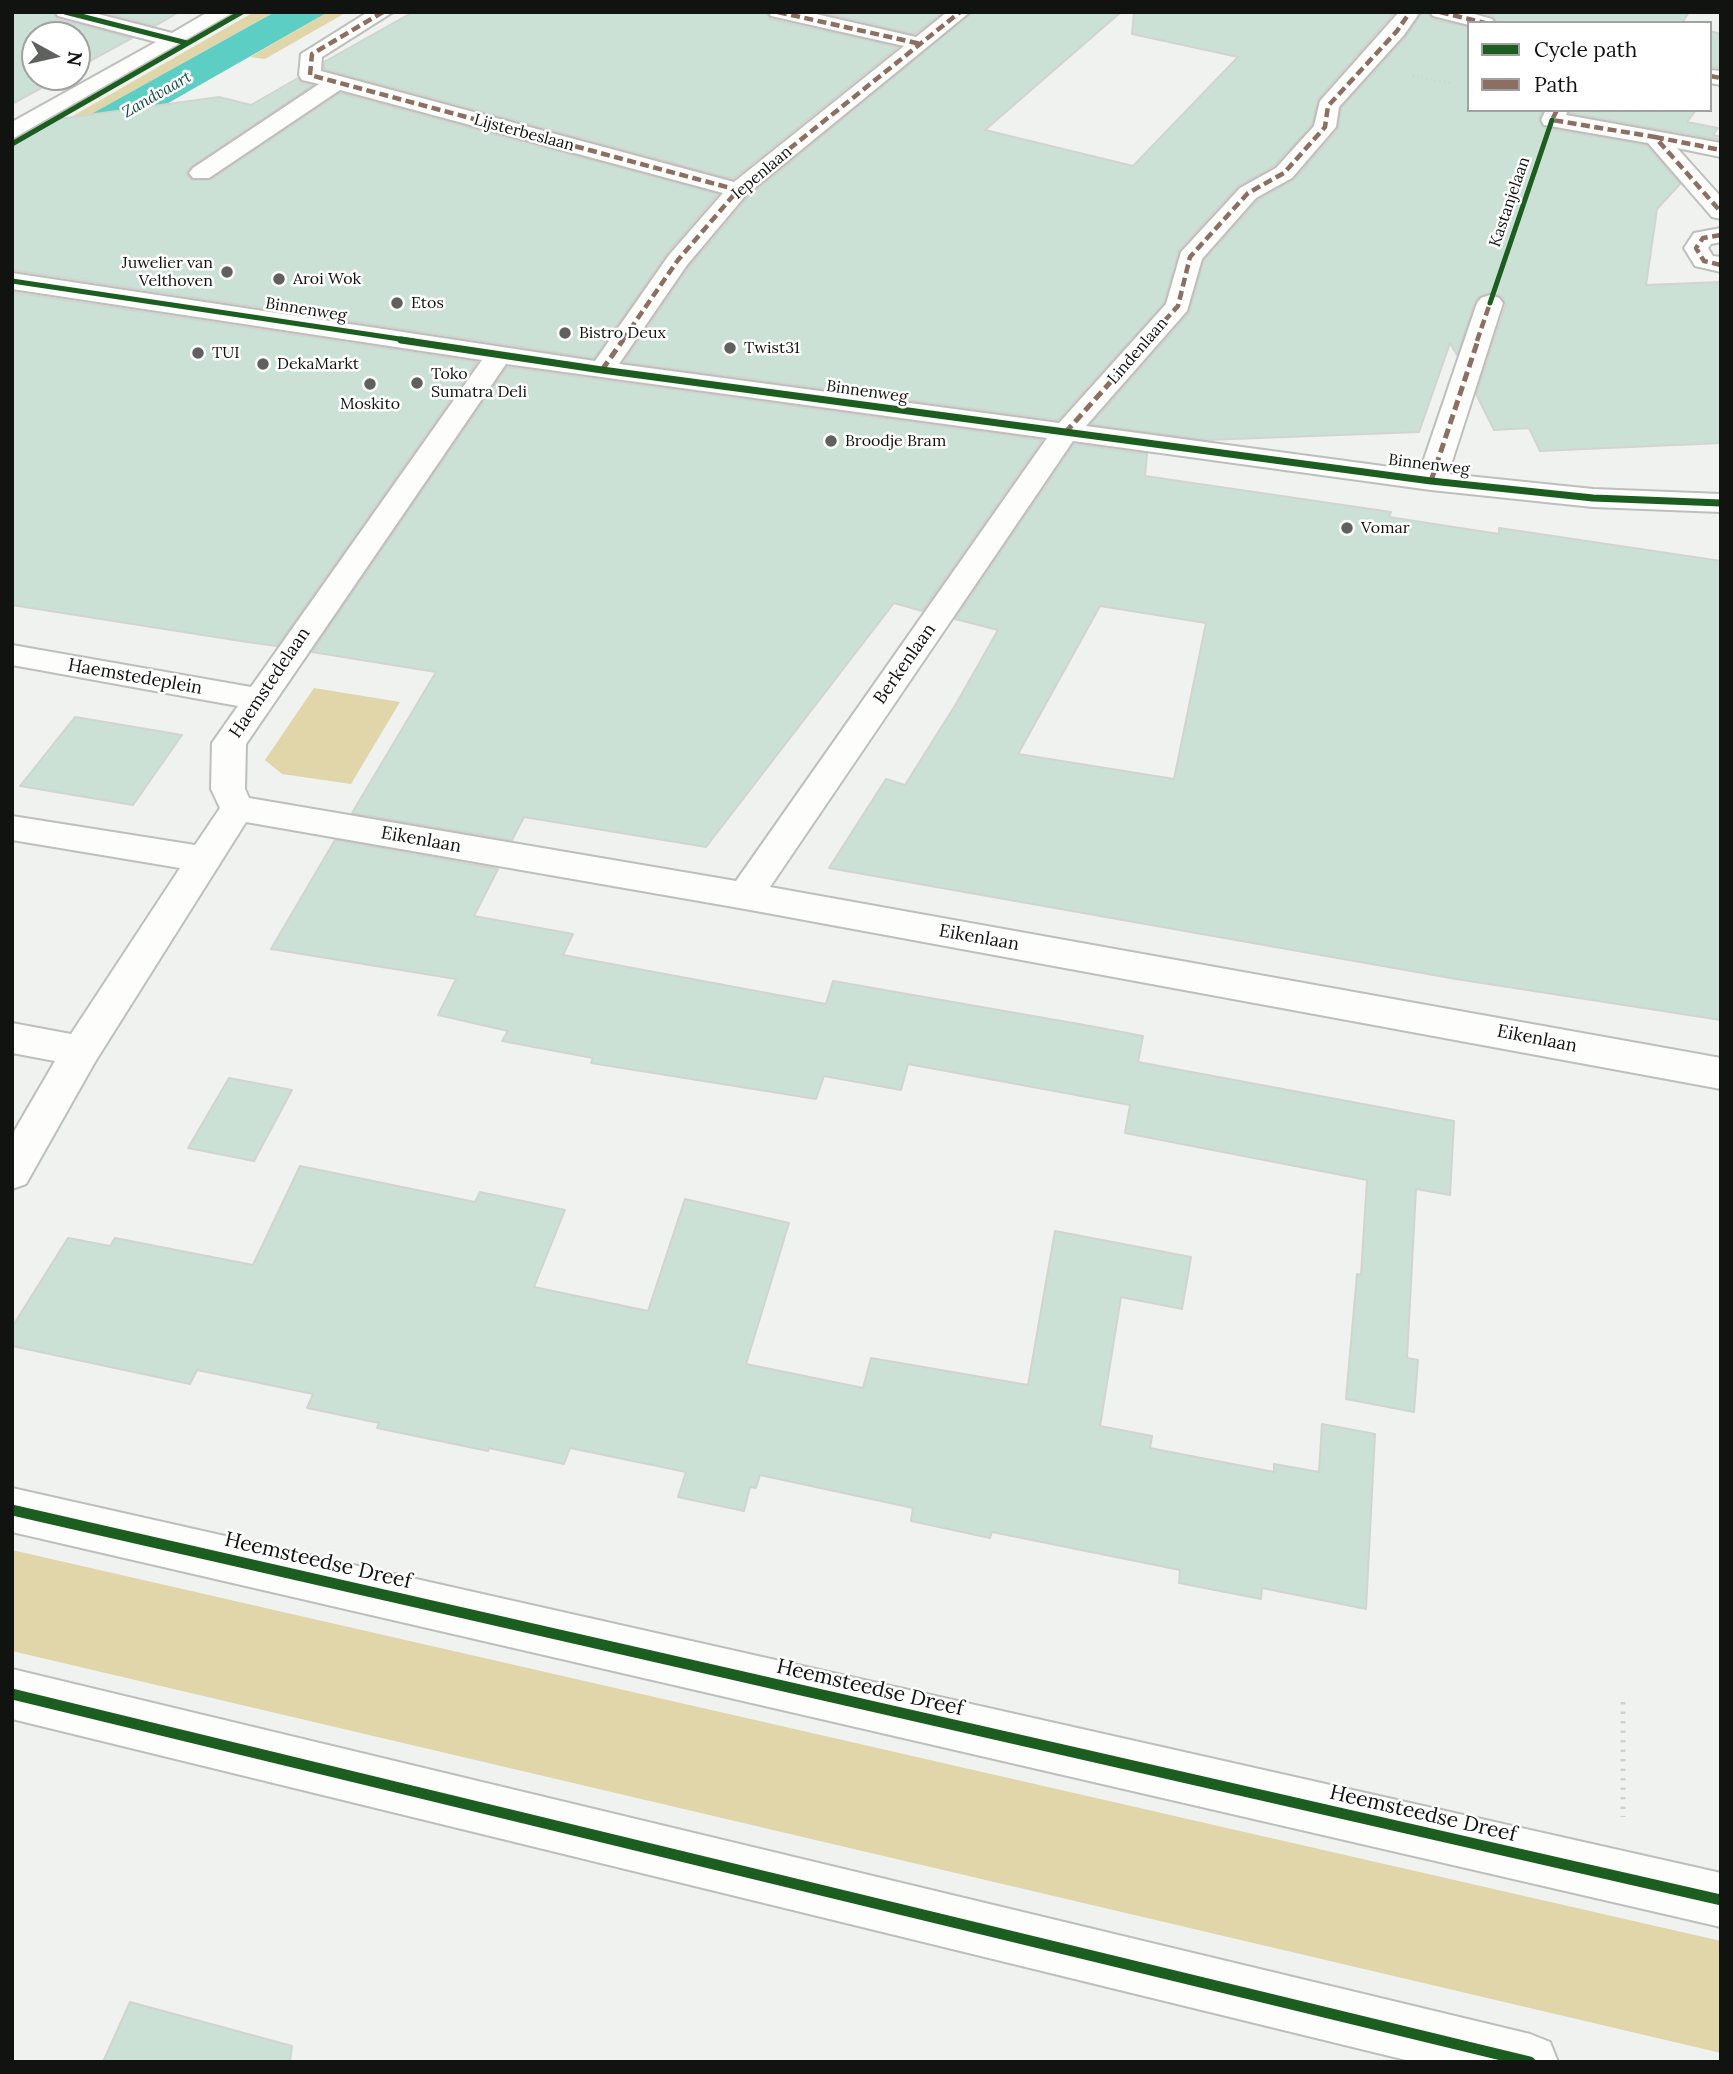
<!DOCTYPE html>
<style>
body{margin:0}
#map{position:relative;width:1733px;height:2074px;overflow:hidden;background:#eff2ee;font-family:Lora,serif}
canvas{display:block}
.frame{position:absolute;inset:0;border:14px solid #111311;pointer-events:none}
.legend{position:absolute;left:1467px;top:21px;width:245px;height:91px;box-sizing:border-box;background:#fff;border:2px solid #a0a1a0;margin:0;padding:9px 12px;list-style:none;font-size:21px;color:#111311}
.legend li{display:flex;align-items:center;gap:14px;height:35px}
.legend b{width:35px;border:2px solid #a0a1a0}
.north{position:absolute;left:21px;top:21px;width:70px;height:70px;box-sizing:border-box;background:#fff;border:2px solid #a0a1a0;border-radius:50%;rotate:98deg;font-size:19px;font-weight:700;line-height:28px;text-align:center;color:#111311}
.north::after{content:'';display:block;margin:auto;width:24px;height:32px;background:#5f615e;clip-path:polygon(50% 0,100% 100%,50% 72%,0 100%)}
</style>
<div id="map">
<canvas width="1733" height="2074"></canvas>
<div class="frame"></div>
<ul class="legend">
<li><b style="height:9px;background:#1b5e20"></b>Cycle path</li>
<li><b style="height:9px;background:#8d6e63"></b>Path</li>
</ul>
<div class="north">N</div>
</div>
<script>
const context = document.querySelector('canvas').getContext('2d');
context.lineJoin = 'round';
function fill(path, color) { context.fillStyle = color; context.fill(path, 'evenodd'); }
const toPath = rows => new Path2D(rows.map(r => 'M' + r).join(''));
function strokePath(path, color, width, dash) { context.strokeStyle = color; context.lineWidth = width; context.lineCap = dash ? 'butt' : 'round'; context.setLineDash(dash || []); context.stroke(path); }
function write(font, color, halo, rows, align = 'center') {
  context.font = font + ' Lora,serif'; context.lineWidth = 5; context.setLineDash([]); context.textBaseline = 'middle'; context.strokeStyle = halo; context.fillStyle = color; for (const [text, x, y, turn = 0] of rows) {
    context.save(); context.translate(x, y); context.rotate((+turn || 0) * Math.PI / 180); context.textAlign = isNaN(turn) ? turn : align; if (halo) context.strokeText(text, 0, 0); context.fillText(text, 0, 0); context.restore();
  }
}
const green = toPath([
 [254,12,275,12,12,158,43,133],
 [328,12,347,12,265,59,250,57],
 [314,688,400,702,351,784,282,774,265,760],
 [12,1550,1721,1941,1721,2053,12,1651]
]);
const water = toPath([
 [275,12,328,12,12,192,12,158]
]);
const building = toPath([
 [12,12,53,12,57,19,132,38,77,68,77,35,35,35,35,77,61,77,12,104,12,12],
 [102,12,179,12,155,26,102,12],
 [413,12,766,12,770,19,898,47,733,179,324,69,324,62,413,12],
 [820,12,943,12,915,34,820,12],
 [973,12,1121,12,985,130,1133,166,1238,57,1132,34,1134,12,1395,12,1318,99,1312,125,1274,166,1238,186,1179,250,1164,303,1058,420,624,362,689,267,748,197,973,12],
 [1422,12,1428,12,1432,19,1469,27,1469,110,1543,110,1539,119,1544,128,1647,145,1680,184,1657,209,1646,285,1721,282,1721,443,1540,451,1529,428,1494,430,1476,394,1506,304,1501,296,1491,293,1480,296,1475,302,1457,355,1450,343,1419,432,1207,440,1091,424,1189,313,1204,260,1258,200,1294,180,1338,129,1341,108,1406,37,1422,12],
 [1478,12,1689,12,1682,23,1497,23,1493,16,1478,12],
 [1710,31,1721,34,1721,68,1710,67,1710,31],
 [298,78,301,83,313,85,192,166,186,173,191,180,210,180,340,93,718,194,667,253,594,358,12,270,12,141,51,120,219,97,251,105,298,78],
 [1570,110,1696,110,1687,122,1718,128,1713,135,1721,137,1721,140,1570,113,1570,110],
 [12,292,477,362,277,646,247,642,12,605,12,292],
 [507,367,1042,440,922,611,894,603,706,847,524,817,512,840,352,813,436,672,312,652,507,367],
 [1074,444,1147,454,1145,476,1391,512,1389,517,1499,534,1499,528,1721,561,1721,1020,1456,979,829,868,886,779,905,785,956,704,998,630,955,619,1074,444],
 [1100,606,1206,623,1174,779,1018,754,1100,606],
 [75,717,182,735,133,805,20,786,75,717],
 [335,840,498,869,474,916,573,934,563,955,826,1004,833,981,1090,1026,1143,1036,1138,1062,1454,1121,1450,1195,1416,1189,1407,1358,1418,1360,1414,1412,1346,1399,1357,1274,1361,1275,1367,1180,1125,1133,1130,1105,908,1064,901,1090,824,1076,816,1099,591,1063,593,1058,502,1041,508,1031,438,1015,456,979,271,949,335,840],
 [229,1078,292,1090,254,1161,188,1148,229,1078],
 [300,1166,475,1202,480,1192,565,1210,534,1287,648,1311,685,1199,789,1223,746,1364,863,1388,871,1358,1028,1385,1055,1231,1191,1257,1182,1309,1121,1297,1100,1426,1152,1436,1150,1448,1274,1472,1274,1464,1319,1472,1322,1424,1375,1434,1366,1609,1262,1588,1261,1599,1179,1583,1180,1570,992,1532,990,1538,911,1521,913,1508,760,1475,756,1488,750,1487,744,1511,678,1497,686,1472,570,1448,564,1464,489,1448,488,1451,377,1428,379,1423,307,1408,313,1394,197,1370,190,1384,12,1346,12,1327,68,1238,110,1246,115,1238,253,1265,300,1166],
 [130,2002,292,2046,290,2062,103,2062,130,2002]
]);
const pathFar1 = toPath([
 [1413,76,1450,83]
]);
const path = toPath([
 [1623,1702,1623,1817]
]);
const minor = toPath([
 [55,12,90,12,172,33,208,12,234,12,12,139,12,122,156,42,58,16,55,12],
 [368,12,393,12,322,57,321,71,734,182,904,46,771,16,768,12,807,12,916,37,947,12,970,12,746,195,687,265,619,364,1059,423,1166,304,1181,252,1240,188,1276,168,1314,126,1320,101,1399,12,1420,12,1404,35,1339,107,1336,127,1292,178,1256,198,1202,259,1187,311,1086,426,1420,471,1477,303,1481,298,1490,295,1499,298,1503,303,1448,474,1593,489,1721,494,1721,512,1593,507,1431,490,1073,441,770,887,1721,1058,1721,1089,745,909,246,822,95,1062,26,1184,12,1189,12,1135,55,1061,12,1053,12,1023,71,1034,180,868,12,840,12,816,195,845,220,808,211,789,212,743,238,706,12,665,12,645,251,687,482,360,12,289,12,273,595,361,669,255,723,193,340,90,209,178,193,178,189,173,193,168,319,84,302,80,299,75,301,54,368,12],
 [506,364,1047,438,736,881,249,798,245,789,246,744,506,364],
 [1430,12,1467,12,1492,19,1495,23,1469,23,1469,25,1433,16,1430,12],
 [1710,70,1721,71,1721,85,1710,83,1710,70],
 [1546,110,1568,110,1566,115,1721,143,1721,157,1677,148,1721,197,1721,219,1712,217,1648,143,1544,125,1541,120,1546,110],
 [1721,228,1721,242,1711,244,1708,248,1713,256,1721,257,1721,272,1695,266,1684,248,1694,233,1721,228]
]);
const major = toPath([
 [12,1488,1721,1873,1721,1927,12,1532,12,1488],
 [12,1669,1530,2034,1550,2042,1558,2062,1414,2062,12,1719,12,1669]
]);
const quietFar1 = toPath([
 [383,12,312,54,310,75,738,190],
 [778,12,921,44],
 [1440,12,1485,23],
 [1710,76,1721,78],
 [1557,110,1552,120,1655,137,1721,212],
 [1655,137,1721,150],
 [1721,235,1703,238,1696,248,1704,261,1721,265],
 [622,341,678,260,738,190,960,12],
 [1146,341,1178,306,1190,257,1248,193,1284,173,1325,127,1328,106,1397,31,1410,12],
 [1477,341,1490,303]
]);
const quiet = toPath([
 [602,370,623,340],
 [1065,433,1148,340],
 [1431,481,1478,340]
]);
const cyclewayFar2 = toPath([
 [65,12,187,43],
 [12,144,242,12],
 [12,281,413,341],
 [1490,303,1552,120]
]);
const cyclewayFar1 = toPath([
 [401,340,602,370,1431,481,1593,498,1721,503]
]);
const cycleway = toPath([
 [12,1510,1721,1900],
 [12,1694,1530,2062]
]);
const markers = [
 [227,272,7,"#5f615e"],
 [279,279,7,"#5f615e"],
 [397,303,7,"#5f615e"],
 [565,333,7,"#5f615e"],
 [730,348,7,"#5f615e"],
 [198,353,7,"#5f615e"],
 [263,364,7,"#5f615e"],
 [417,383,7,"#5f615e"],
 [370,384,7,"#5f615e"],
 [831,441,7,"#5f615e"],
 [1347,528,7,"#5f615e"]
];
const farWaternames = [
 ["Zandvaart",157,95,-30]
];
const farStreetnames = [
 ["Lijsterbeslaan",524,133,15],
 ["Iepenlaan",762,173,-40],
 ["Kastanjelaan",1510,202,-71],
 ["Binnenweg",306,310,9],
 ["Lindenlaan",1138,351,-49],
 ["Binnenweg",867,392,8],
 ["Binnenweg",1429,465,7]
];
const farPoinames = [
 ["Juwelier van",213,263,"right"],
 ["Velthoven",213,281,"right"],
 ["Aroi Wok",293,279],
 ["Etos",411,303],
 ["Bistro Deux",579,333],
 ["Twist31",744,348],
 ["TUI",212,353],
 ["DekaMarkt",277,364],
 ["Toko",431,374],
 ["Sumatra Deli",431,392],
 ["Moskito",370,404,"center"],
 ["Broodje Bram",845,441],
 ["Vomar",1361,528]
];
const streetNames = [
 ["Berkenlaan",905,664,-55],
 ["Haemstedeplein",135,677,10],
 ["Haemstedelaan",270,683,-56],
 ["Eikenlaan",421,840,10],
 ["Eikenlaan",979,938,10],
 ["Eikenlaan",1537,1039,11]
];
const nearStreetnames = [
 ["Heemsteedse Dreef",318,1561,13],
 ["Heemsteedse Dreef",870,1688,13],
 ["Heemsteedse Dreef",1423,1814,13]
];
fill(green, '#e1d5aa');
fill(water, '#5ccec3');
fill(building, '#cbe1d5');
strokePath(building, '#d1d4d1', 2);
strokePath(minor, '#bdbfbc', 4);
strokePath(major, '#bdbfbc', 4);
strokePath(pathFar1, '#d1d1d0', 2.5, [1, 3.5]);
strokePath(path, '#d1d1d0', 5, [2.5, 7]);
fill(minor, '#fdfdfc');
fill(major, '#fdfdfc');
strokePath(quietFar1, '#8d6e63', 4.5, [9, 4.5]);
strokePath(quiet, '#8d6e63', 5, [10, 5]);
strokePath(cyclewayFar2, '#1b5e20', 5);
strokePath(cyclewayFar1, '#1b5e20', 7);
strokePath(cycleway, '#1b5e20', 11);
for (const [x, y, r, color] of markers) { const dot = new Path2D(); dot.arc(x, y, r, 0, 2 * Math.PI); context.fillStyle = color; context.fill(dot); strokePath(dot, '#fff', 2.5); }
write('italic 16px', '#0d4c46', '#fff', farWaternames);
write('16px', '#111311', '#fff', farStreetnames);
write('16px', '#111311', '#fff', farPoinames, 'left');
write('18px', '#111311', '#fff', streetNames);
write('21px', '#111311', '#fff', nearStreetnames);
</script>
